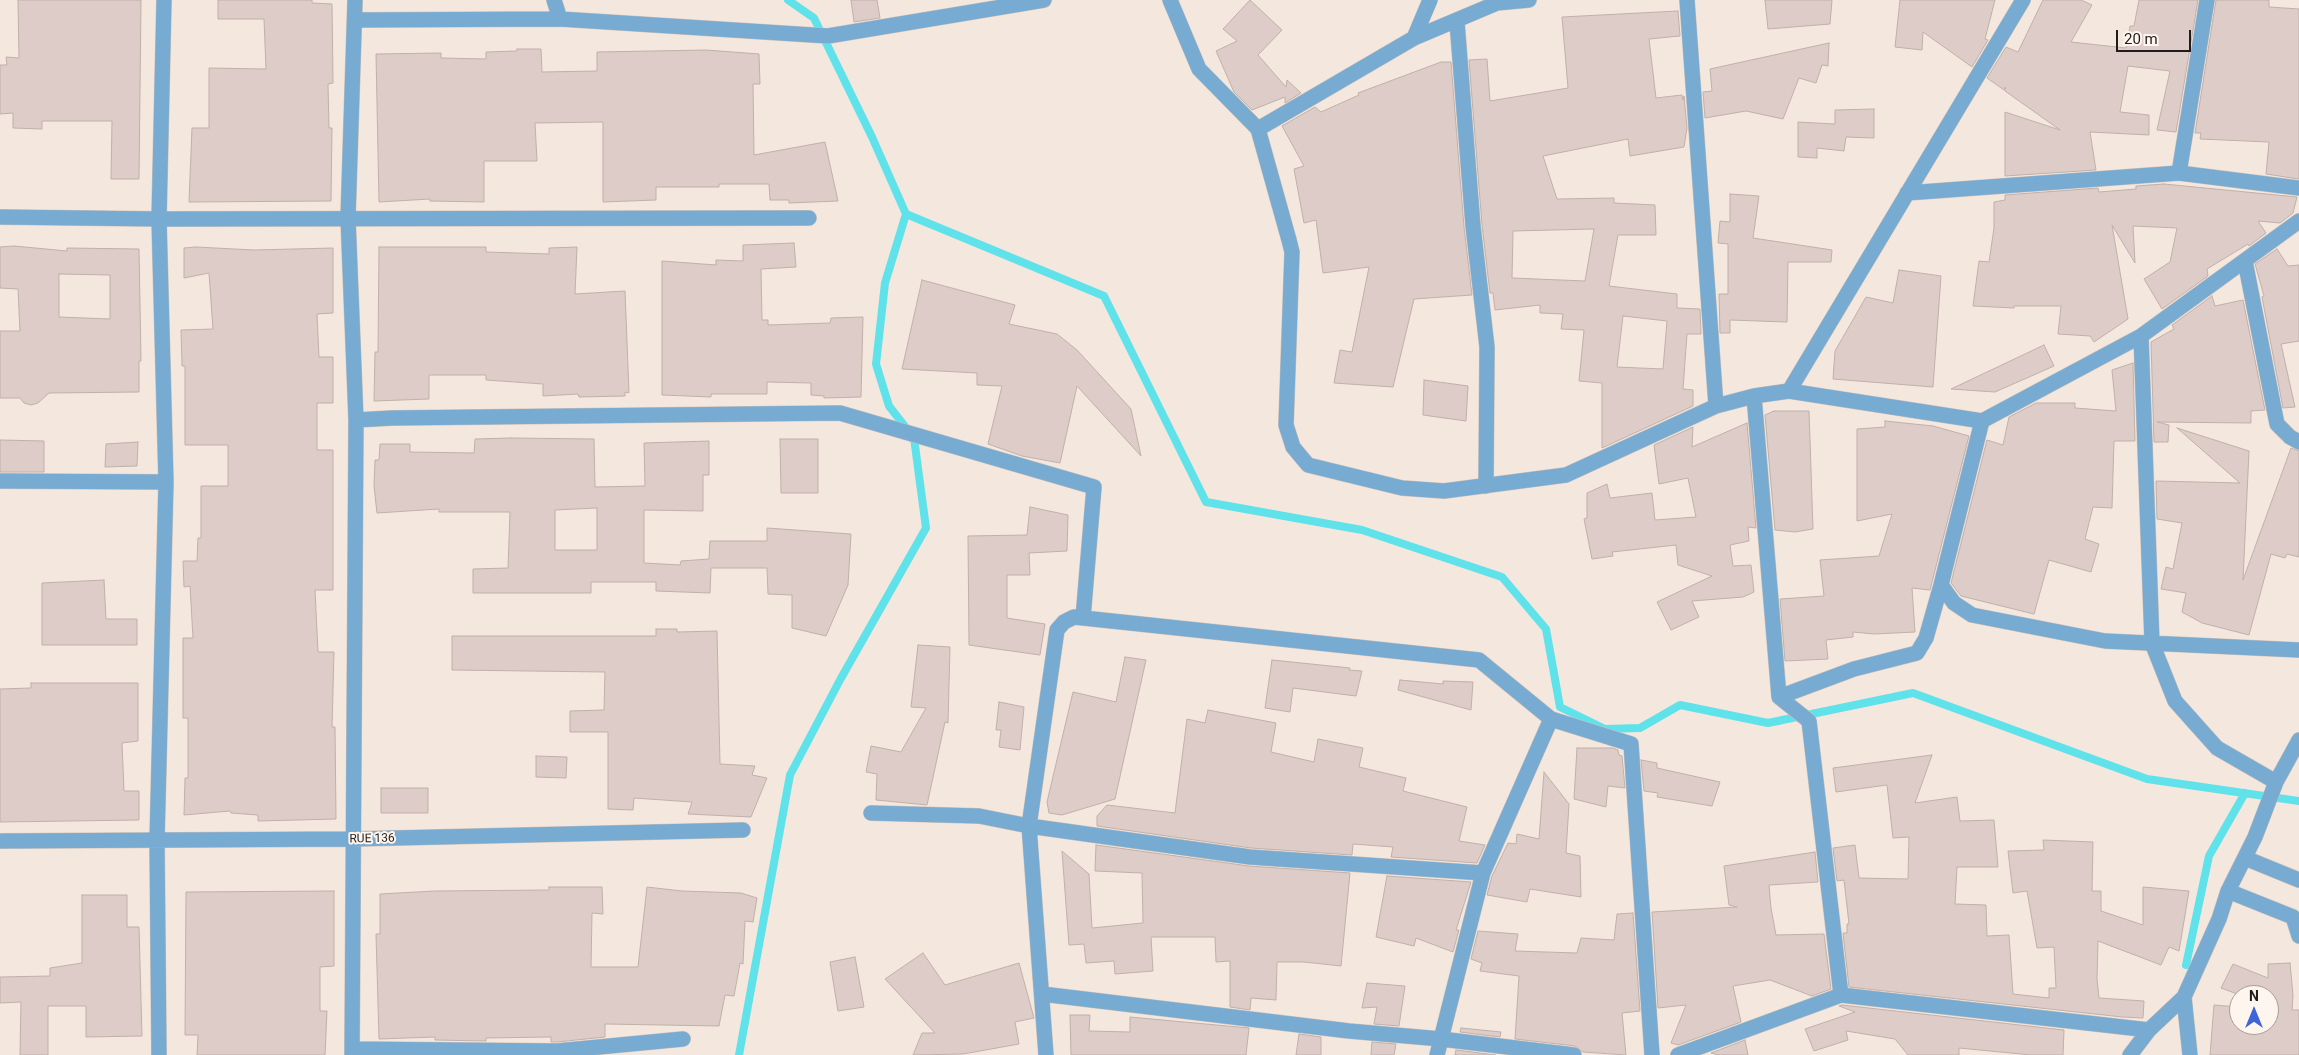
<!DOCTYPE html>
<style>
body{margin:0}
#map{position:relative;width:2299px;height:1055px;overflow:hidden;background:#f4e7dd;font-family:Roboto,sans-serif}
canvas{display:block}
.north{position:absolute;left:2229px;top:985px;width:50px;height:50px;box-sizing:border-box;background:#fef5ef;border:1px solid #a69e99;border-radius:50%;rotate:0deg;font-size:14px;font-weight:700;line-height:20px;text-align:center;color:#211c19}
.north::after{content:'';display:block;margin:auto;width:18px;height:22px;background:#3d65d7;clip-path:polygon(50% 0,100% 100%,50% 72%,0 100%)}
.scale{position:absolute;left:2116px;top:30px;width:75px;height:22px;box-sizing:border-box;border:2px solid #211c19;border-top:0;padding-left:6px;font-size:15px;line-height:18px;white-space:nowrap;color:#211c19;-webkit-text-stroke:4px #fef5ef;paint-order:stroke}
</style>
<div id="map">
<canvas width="2299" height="1055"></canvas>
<div class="north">N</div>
<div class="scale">20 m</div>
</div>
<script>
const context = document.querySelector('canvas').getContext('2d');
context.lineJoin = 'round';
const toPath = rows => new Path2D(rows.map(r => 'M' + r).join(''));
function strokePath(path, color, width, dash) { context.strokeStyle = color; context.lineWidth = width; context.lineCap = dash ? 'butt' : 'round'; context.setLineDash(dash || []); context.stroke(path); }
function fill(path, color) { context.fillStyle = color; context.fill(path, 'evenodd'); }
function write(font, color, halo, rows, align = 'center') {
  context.font = font + ' Roboto,sans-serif'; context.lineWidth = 4; context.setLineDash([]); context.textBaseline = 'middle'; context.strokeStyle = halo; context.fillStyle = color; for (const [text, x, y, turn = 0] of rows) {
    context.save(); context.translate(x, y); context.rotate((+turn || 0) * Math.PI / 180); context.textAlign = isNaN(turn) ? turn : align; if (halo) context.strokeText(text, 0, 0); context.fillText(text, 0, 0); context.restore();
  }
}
const stream = toPath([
 [788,0,814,18,872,137,906,214,1104,296,1206,502,1362,530,1502,577,1546,629,1560,707,1605,729,1640,728,1680,705,1768,723,1913,693,2147,779,2299,801],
 [2186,965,2209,856,2245,793],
 [739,1055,790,775,840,680,926,528,914,438,889,406,876,364,885,283,906,214]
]);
const building = toPath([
 [18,0,141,0,139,179,111,179,112,121,42,121,42,129,13,128,13,113,0,114,0,65,7,65,6,57,19,58,18,0],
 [218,0,312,0,312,3,332,4,333,83,328,84,329,128,332,128,331,201,189,202,192,128,209,128,209,68,266,69,264,19,218,19,218,0],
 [851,0,877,0,880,18,854,22,851,0],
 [1250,0,1282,30,1258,55,1286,87,1287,80,1301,93,1285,103,1285,97,1252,110,1234,92,1216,51,1237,41,1223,29,1250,0],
 [1765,0,1832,0,1830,24,1768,29,1765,0],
 [1900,0,1995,0,1985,39,1988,40,1972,67,1923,32,1922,50,1895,47,1900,0],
 [2043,0,2081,0,2092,5,2071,42,2126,48,2130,26,2134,26,2139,0,2198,0,2176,132,2157,130,2170,71,2128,66,2120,112,2149,115,2149,135,2090,132,2096,170,2005,176,2005,112,2060,130,2005,91,2005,87,2004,90,1987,78,2006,47,2018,52,2043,0],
 [2216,0,2269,0,2269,7,2299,9,2299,179,2266,174,2269,142,2200,139,2201,133,2195,133,2216,0],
 [1678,11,1680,36,1649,39,1656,98,1682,95,1683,100,1684,96,1687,128,1684,147,1630,156,1628,139,1543,156,1557,199,1614,198,1614,203,1655,205,1656,235,1618,235,1609,286,1677,294,1677,308,1700,309,1701,334,1687,334,1683,389,1693,390,1693,406,1602,448,1602,383,1579,381,1584,330,1561,329,1563,314,1540,313,1540,305,1495,310,1493,293,1490,293,1482,225,1469,60,1487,59,1490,101,1568,88,1562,17,1678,11],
 [1594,229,1585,281,1512,278,1513,231,1594,229],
 [1623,316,1667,321,1663,369,1617,367,1623,316],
 [1829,43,1828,66,1822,65,1816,83,1799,78,1783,119,1746,111,1705,118,1703,92,1712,91,1710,69,1829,43],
 [517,49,541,49,542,72,597,71,597,52,706,50,759,54,760,84,753,84,754,155,825,142,838,201,789,203,789,200,770,200,769,184,719,184,719,187,656,187,656,200,603,202,603,122,535,123,537,161,484,161,484,202,430,201,430,199,379,202,376,54,441,53,441,58,486,59,486,52,517,51,517,49],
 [1441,62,1451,62,1464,227,1472,295,1414,299,1393,387,1334,383,1340,350,1352,352,1369,267,1323,273,1316,220,1304,223,1294,169,1304,166,1282,126,1315,107,1321,112,1359,95,1358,93,1441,62],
 [1874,109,1874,138,1846,137,1844,151,1817,148,1817,158,1798,157,1798,122,1835,124,1835,110,1874,109],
 [2164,184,2297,197,2293,213,2280,223,2258,221,2266,233,2249,246,2248,244,2207,269,2208,276,2162,309,2144,279,2170,262,2177,228,2133,226,2135,263,2112,225,2128,319,2094,342,2090,336,2058,334,2061,306,2014,306,2014,308,1973,306,1979,261,1989,262,1994,228,1994,202,2005,200,2005,195,2098,188,2099,192,2136,189,2136,186,2164,184],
 [1730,194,1759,196,1753,238,1832,250,1831,262,1788,262,1787,322,1730,320,1730,333,1720,333,1719,294,1728,294,1728,244,1718,243,1720,221,1730,222,1730,194],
 [794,243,796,267,761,269,762,320,768,320,768,325,830,323,831,318,863,317,861,397,824,398,824,396,811,395,811,383,767,382,767,394,711,394,711,397,662,395,662,261,716,265,716,260,743,261,743,245,794,243],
 [14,246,67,251,67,248,139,249,141,361,139,361,139,392,49,393,38,403,31,405,24,403,20,398,0,398,0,331,20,331,18,289,0,288,0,247,14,246],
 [59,274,110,275,110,319,59,317,59,274],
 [196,247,254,250,333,248,333,313,317,314,319,357,333,357,333,403,317,403,317,450,333,450,333,590,315,590,318,652,334,652,332,727,335,727,336,819,258,821,258,815,231,813,230,811,184,815,185,778,188,778,188,718,183,718,183,638,193,638,190,586,184,587,183,561,197,561,198,538,201,538,201,486,228,486,228,445,185,445,185,366,182,366,181,330,213,329,209,273,184,278,184,248,196,247],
 [379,247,486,247,486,252,549,254,549,248,577,247,575,294,625,291,629,393,625,392,625,396,579,397,578,394,543,396,543,384,486,380,486,375,429,375,429,399,374,401,375,352,378,352,379,247],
 [2277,249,2288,266,2299,265,2299,341,2281,344,2295,407,2283,408,2262,297,2264,296,2255,264,2277,249],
 [1899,270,1941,276,1933,387,1833,379,1835,351,1866,297,1893,303,1899,270],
 [922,280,1015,305,1009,324,1057,334,1077,350,1131,409,1141,456,1077,386,1060,463,1022,456,988,444,1002,386,977,385,977,373,902,369,922,280],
 [2212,296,2215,306,2243,300,2265,410,2251,411,2251,423,2157,422,2169,425,2168,442,2154,442,2151,342,2174,329,2172,325,2212,296],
 [2044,345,2054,366,1995,392,1951,389,2044,345],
 [2133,363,2135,441,2114,441,2112,508,2093,507,2085,539,2099,544,2091,572,2049,560,2034,614,1961,596,1951,583,1987,440,2003,445,2009,417,2036,403,2075,403,2075,408,2116,411,2112,370,2133,363],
 [1424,380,1468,386,1466,421,1423,415,1424,380],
 [1774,411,1809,411,1813,529,1795,532,1775,530,1765,415,1774,411],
 [1885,421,1933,426,1969,436,1930,590,1912,588,1915,632,1874,634,1853,632,1853,637,1826,640,1828,659,1785,661,1780,599,1824,596,1820,560,1879,556,1892,514,1857,521,1857,429,1885,427,1885,421],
 [1747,423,1756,528,1748,527,1749,541,1730,545,1733,566,1751,565,1754,592,1743,597,1692,601,1699,617,1671,630,1657,602,1712,576,1678,565,1676,545,1612,552,1613,556,1592,559,1584,519,1587,518,1587,493,1607,484,1610,498,1652,493,1655,520,1696,517,1688,478,1659,484,1654,445,1693,427,1692,447,1747,423],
 [2177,428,2249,451,2243,580,2291,448,2299,451,2299,557,2287,554,2285,558,2271,554,2249,635,2202,623,2182,612,2186,593,2161,589,2166,567,2173,569,2182,523,2157,519,2156,481,2240,483,2177,428],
 [511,438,594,439,595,487,645,486,644,443,709,441,709,475,703,475,703,511,644,510,644,563,680,565,681,561,709,559,710,541,767,541,767,528,851,534,848,585,826,636,792,628,792,595,768,594,767,568,711,568,710,593,656,591,656,582,591,582,591,593,473,593,473,569,508,568,510,512,439,512,439,509,377,513,374,486,375,460,379,460,380,444,410,444,410,452,474,453,475,439,511,438],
 [597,508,597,550,555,550,555,510,597,508],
 [780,439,818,439,818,493,781,493,780,439],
 [0,440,44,441,44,472,0,472,0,440],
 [138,442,137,466,105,467,106,444,138,442],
 [1030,507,1068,515,1067,551,1029,553,1030,575,1007,575,1007,618,1045,624,1040,655,969,645,968,536,1027,535,1030,507],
 [104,580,106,619,137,619,137,645,42,645,42,583,104,580],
 [656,629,677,629,677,632,717,631,720,764,755,766,752,775,767,778,751,817,688,814,692,802,634,798,633,810,608,809,608,732,570,732,570,711,604,710,605,672,452,670,452,636,656,636,656,629],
 [918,645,950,647,948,723,945,722,927,805,876,800,877,774,866,772,871,746,901,752,926,708,911,707,918,645],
 [1125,657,1146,660,1115,799,1062,815,1049,813,1047,802,1073,692,1116,702,1125,657],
 [1272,660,1350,668,1349,670,1362,671,1356,696,1293,688,1290,712,1265,708,1272,660],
 [1400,680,1443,684,1443,681,1473,682,1471,710,1398,690,1400,680],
 [31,683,138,683,138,741,122,743,124,791,139,791,139,820,0,822,0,689,31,688,31,683],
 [999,702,1024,707,1020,750,999,747,1001,730,996,730,999,702],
 [1208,710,1276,723,1271,752,1314,762,1318,739,1363,748,1359,767,1406,778,1403,791,1467,807,1459,841,1485,845,1477,863,1391,857,1393,847,1353,844,1352,855,1251,848,1097,826,1097,816,1107,805,1175,813,1187,719,1205,723,1208,710],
 [1577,748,1613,748,1618,750,1619,755,1622,756,1625,788,1608,786,1606,807,1574,799,1577,748],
 [1932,755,1915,803,1957,797,1960,821,1994,820,1998,867,1957,867,1955,904,1986,905,1987,936,2009,935,2013,994,2049,998,2049,988,2056,988,2054,947,2037,948,2027,891,2013,893,2008,851,2044,850,2043,840,2093,842,2092,891,2101,891,2101,911,2143,925,2143,887,2189,891,2179,951,2169,947,2161,965,2098,941,2097,979,2099,998,2144,1001,2143,1018,2122,1017,1849,987,1843,933,1847,933,1847,924,1849,924,1844,880,1837,881,1833,848,1855,845,1859,878,1908,879,1909,837,1893,838,1887,785,1836,792,1833,768,1932,755],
 [536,756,567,757,566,778,536,777,536,756],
 [1641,760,1657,763,1657,768,1720,782,1712,806,1657,797,1658,793,1644,791,1641,760],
 [1544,772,1569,804,1566,853,1580,856,1581,897,1530,889,1527,902,1487,895,1492,876,1508,843,1516,844,1517,834,1539,839,1544,772],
 [381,788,428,788,428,813,381,813,381,788],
 [1096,845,1249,866,1350,873,1341,966,1304,962,1277,962,1276,1000,1251,998,1250,1010,1230,1007,1230,961,1216,962,1215,937,1151,937,1153,971,1115,974,1114,961,1086,963,1084,944,1069,945,1062,851,1089,874,1092,928,1143,923,1142,873,1095,871,1096,845],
 [1815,852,1818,882,1769,885,1771,908,1776,935,1824,934,1831,989,1812,996,1770,980,1733,986,1741,1022,1678,1045,1671,1043,1686,1005,1658,1008,1652,912,1737,907,1729,905,1724,866,1815,852],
 [1387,876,1471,882,1456,930,1459,930,1453,952,1416,938,1414,946,1376,937,1387,876],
 [549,887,602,887,603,914,592,913,591,967,638,967,647,887,682,891,741,893,757,898,753,922,745,921,743,964,740,963,734,996,725,995,719,1026,605,1024,605,1037,557,1042,551,1042,551,1037,486,1038,486,1041,435,1040,435,1037,379,1039,376,934,380,934,380,894,435,891,549,890,549,887],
 [334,891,334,966,320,967,320,1011,327,1011,325,1055,197,1055,198,1035,185,1035,186,892,334,891],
 [82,895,127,895,127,927,139,927,142,1036,86,1037,86,1006,48,1006,48,1055,20,1055,21,1002,0,1003,0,977,50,976,50,968,82,963,82,895],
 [1633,913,1640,1011,1622,1013,1626,1055,1583,1052,1575,1046,1515,1039,1519,976,1480,971,1482,963,1471,959,1478,931,1518,934,1515,951,1577,953,1581,938,1614,940,1617,914,1633,913],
 [923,953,945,985,1019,963,1034,1018,1015,1022,1019,1044,963,1054,913,1055,922,1033,935,1033,885,979,923,953],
 [855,957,864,1007,838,1011,830,962,855,957],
 [2290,963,2293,995,2292,1010,2299,1010,2299,1055,2210,1055,2214,1005,2239,1007,2239,1025,2269,1025,2269,1008,2276,1009,2269,1006,2269,995,2240,995,2221,988,2233,964,2268,978,2268,964,2290,963],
 [1367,983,1405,986,1399,1026,1374,1024,1377,1007,1362,1008,1367,983],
 [1842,1005,2064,1030,2063,1055,2031,1055,1959,1048,1959,1055,1908,1055,1895,1039,1846,1031,1848,1040,1814,1051,1805,1029,1855,1012,1839,1006,1842,1005],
 [1070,1015,1090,1015,1089,1031,1130,1032,1130,1017,1249,1028,1246,1055,1071,1055,1070,1015],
 [1461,1028,1501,1032,1500,1037,1460,1032,1461,1028],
 [1299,1034,1321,1037,1321,1055,1296,1055,1299,1034],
 [1745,1040,1748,1055,1719,1055,1711,1053,1745,1040],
 [1372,1042,1396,1044,1394,1055,1371,1055,1372,1042],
 [1456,1050,1496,1055,1455,1055,1456,1050]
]);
const minor = toPath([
 [554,0,560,19],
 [1170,0,1199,69,1258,129,1289,240,1292,252,1286,425,1293,447,1308,465,1402,488,1444,491,1566,475,1716,406,1754,396,1789,391,1982,421,2141,336,2299,221],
 [1687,0,1716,406],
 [356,20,560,19,828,36,1044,0],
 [1457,22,1473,226,1487,347,1486,486],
 [1414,38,1430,0],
 [1258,129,1414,38,1497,3,1529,0],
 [2179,173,2207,0],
 [1907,193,2179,173,2299,188],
 [0,217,159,219,809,218],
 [2245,261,2277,424,2290,437,2299,442],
 [2141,336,2152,643,2175,701,2217,748,2276,782],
 [1789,391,2023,0],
 [1754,396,1779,697],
 [356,420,392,418,840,413,1094,487,1083,618],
 [1982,421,1941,585,1954,603,1972,615,2105,641,2299,650],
 [0,481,166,482],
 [1551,719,1631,744,1652,1055],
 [871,813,979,816,1029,826,1250,857,1483,873],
 [0,841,352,839,743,830],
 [2245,858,2299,880],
 [2228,891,2293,917,2299,936],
 [1042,994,1349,1031,1441,1039,1574,1055],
 [1841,995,1809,721,1779,697,1854,669,1917,653,1926,638,1941,585],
 [2184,997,2190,1055],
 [352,1049,557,1051,683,1039],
 [159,1055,157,841,166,482,159,219,164,0],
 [352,1055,356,420,348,218,355,0],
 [1046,1055,1029,826,1057,630,1064,622,1074,617,1479,660,1551,719,1483,873,1437,1055],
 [1678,1055,1841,995,2149,1030],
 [2130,1055,2149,1030,2184,997,2219,919,2228,891,2255,837,2276,782,2299,740]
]);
const streetNames = [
 ["RUE 136",372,839,-1]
];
strokePath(stream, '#60e2ea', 8);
fill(building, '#ddccc7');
strokePath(building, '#c0b0aa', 1);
strokePath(minor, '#cec2ba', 16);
strokePath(minor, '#78abd2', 15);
write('12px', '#211c19', '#fef5ef', streetNames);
</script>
